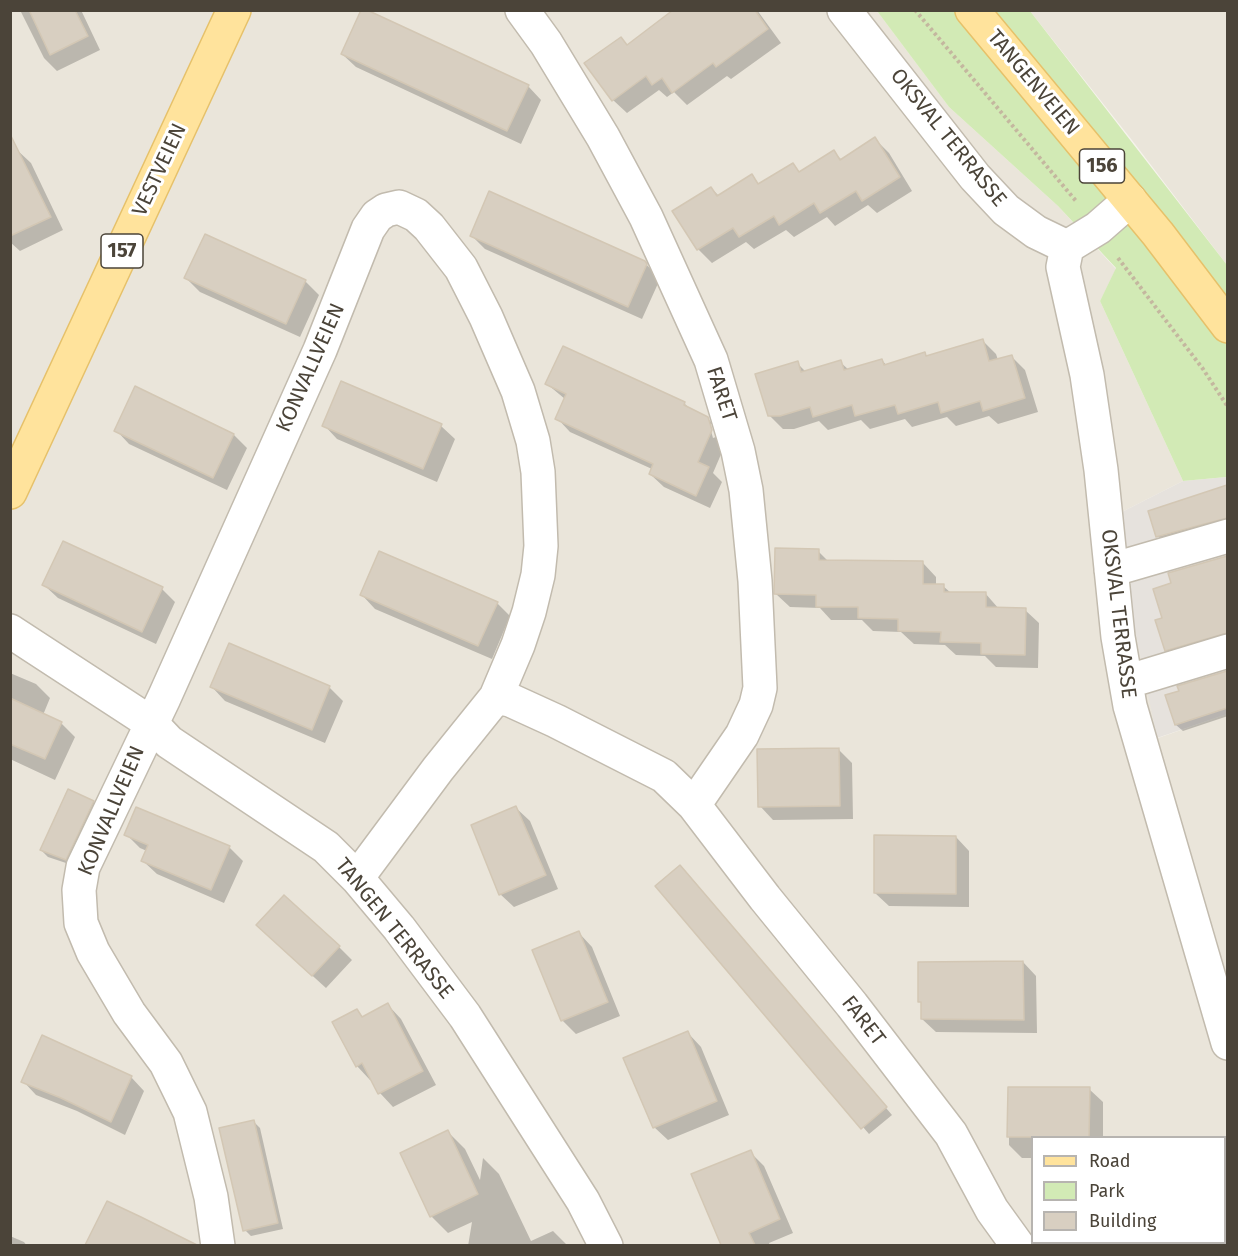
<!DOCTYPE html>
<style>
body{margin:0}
#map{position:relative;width:1238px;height:1256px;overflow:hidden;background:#f6f3ec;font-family:"Fira Sans",sans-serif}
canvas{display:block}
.frame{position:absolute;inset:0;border:12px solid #4b4439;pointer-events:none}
.legend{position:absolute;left:1031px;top:1136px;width:195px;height:108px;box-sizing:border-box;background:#fff;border:2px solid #b7b4b0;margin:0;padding:8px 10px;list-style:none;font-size:18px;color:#4b4439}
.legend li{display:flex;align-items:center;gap:12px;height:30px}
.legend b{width:30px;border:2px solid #b7b4b0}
</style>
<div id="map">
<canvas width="1238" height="1256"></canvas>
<div class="frame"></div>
<ul class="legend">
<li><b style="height:8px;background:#ffe39c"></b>Road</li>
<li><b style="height:16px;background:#d2eab5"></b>Park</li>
<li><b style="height:16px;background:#d8cfc1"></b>Building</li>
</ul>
</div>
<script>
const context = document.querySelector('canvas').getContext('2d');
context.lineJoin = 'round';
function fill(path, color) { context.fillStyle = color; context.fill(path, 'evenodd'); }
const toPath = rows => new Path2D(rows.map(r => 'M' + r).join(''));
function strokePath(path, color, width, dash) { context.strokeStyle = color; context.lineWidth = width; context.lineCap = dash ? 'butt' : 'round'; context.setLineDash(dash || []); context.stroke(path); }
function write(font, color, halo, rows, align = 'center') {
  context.font = font + ' "Fira Sans",sans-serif'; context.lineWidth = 6; context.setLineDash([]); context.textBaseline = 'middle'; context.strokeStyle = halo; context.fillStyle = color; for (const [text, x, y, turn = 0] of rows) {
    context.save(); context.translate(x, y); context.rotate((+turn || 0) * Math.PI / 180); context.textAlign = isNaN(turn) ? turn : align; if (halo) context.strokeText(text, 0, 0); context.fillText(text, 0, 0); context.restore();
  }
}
const residential = toPath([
 [10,11,877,11,949,107,1058,206,1116,269,1100,301,1183,481,1112,517,1158,738,1227,714,1227,1245,11,1245],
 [1032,1138,1224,1138,1224,1242,1032,1242],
 [1030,11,1227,11,1227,265,1135,144]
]);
const industrial = toPath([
 [1226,477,1228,481,1227,714,1157,738,1112,517,1183,481]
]);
const green = toPath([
 [877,11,1030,11,1227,265,1227,481,1226,477,1183,481,1100,301,1116,268,1058,206,949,107]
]);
const shadow = toPath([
 [20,10,81,10,100,50,57,71,44,58],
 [694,10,757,10,781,43,731,79,727,76,687,105,674,92,667,97,659,90,627,113,613,100,628,46],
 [342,54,528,86,541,100,521,144,356,67],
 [875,139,889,153,912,191,877,213,868,205,835,226,827,217,794,237,786,230,754,249,746,242,712,263,698,249,674,212,711,188,719,196,752,176,760,185,792,165,800,172,833,152,842,160],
 [17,150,31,163,63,230,20,251,10,242,10,153],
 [472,236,644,262,660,279,642,319,485,249],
 [186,278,305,281,319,295,300,337,200,292],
 [982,340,996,354,998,360,1011,356,1025,370,1038,412,998,424,989,416,956,426,947,417,912,427,905,419,870,429,861,420,828,430,819,421,794,429,783,429,769,415,797,363,806,372,840,362,849,370,882,360,887,366,925,354,928,357],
 [342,383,441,426,455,439,437,482,337,439,324,425],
 [547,384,684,403,691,410,707,418,721,432,725,445,713,473,722,482,710,508,664,487,650,474,652,469,570,432,557,418,565,399],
 [709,424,712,424,716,437,713,438],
 [116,430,234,435,247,448,227,490,129,444],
 [1227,487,1228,525,1164,543,1158,536,1150,512],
 [818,551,829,562,923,563,936,577,936,586,943,586,951,593,985,593,999,609,1025,610,1039,623,1038,668,996,667,985,656,956,655,945,645,914,644,901,632,873,631,862,620,831,620,820,608,790,607,776,594],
 [1228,557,1228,640,1173,656,1166,650,1164,619,1173,583,1170,574],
 [44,585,162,589,175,602,156,644,58,598],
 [362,595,497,603,510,616,492,659,375,609],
 [1228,672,1228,716,1183,731,1176,725,1167,696,1180,692,1179,687],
 [10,673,36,684,50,698,43,715,61,723,75,737,55,780,10,759],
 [212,687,329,687,343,701,325,743,225,701],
 [838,749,852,763,853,819,773,820,760,806],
 [93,802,99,809,72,865,48,857,41,850],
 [516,808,530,821,558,889,514,907,500,894],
 [126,834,229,847,243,861,224,903,157,874,143,861,147,851,140,848],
 [956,837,969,851,969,907,889,906,875,893],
 [687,873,892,1115,869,1134,657,886],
 [579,933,592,947,620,1016,576,1034,562,1020],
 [272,939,339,947,352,960,326,988],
 [1023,962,1036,976,1037,1033,936,1032,922,1019,922,1004,920,1001],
 [388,1005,401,1019,436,1085,393,1107,380,1093,372,1079,370,1080,357,1066,357,1011,364,1018],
 [688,1033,701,1047,729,1115,668,1140,654,1127],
 [131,1077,144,1091,125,1135,77,1111,36,1095,23,1081],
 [1009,1088,1089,1089,1103,1102,1103,1138,1032,1138,1032,1158,1022,1158,1009,1145],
 [253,1121,260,1128,283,1229,251,1236,245,1230],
 [448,1132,465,1149,480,1180,483,1158,499,1174,531,1241,553,1231,568,1246,468,1246,472,1222,448,1233,431,1216],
 [750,1152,764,1166,793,1233,769,1243,770,1246,724,1246,722,1243],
 [107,1203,174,1236,184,1246,86,1246],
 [10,1236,24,1242,27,1246,10,1246],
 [1078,1242,1172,1242,1172,1246,1078,1246]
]);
const building = toPath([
 [29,10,75,10,88,36,50,55,29,10],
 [361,10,367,10,529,85,507,131,341,54,361,10],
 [673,10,755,10,768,29,716,67,713,63,672,93,662,78,652,85,646,76,612,101,584,63,621,37,627,45,673,10],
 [10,134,51,217,10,236,10,134],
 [875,137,900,177,862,201,856,191,820,213,814,203,779,225,774,216,739,237,733,228,697,250,672,211,711,187,717,196,752,174,758,184,793,163,799,172,834,150,840,160,875,137],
 [489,191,645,261,647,264,628,307,470,236,489,191],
 [205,234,306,280,286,324,184,278,205,234],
 [983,339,989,361,1012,355,1025,398,983,411,980,401,941,413,938,402,898,414,895,405,855,416,852,405,813,417,810,407,780,416,768,416,755,374,798,361,801,372,841,360,844,370,882,359,884,365,925,352,926,356,983,339],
 [563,346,685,402,684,405,708,417,712,430,698,462,709,467,696,496,649,474,653,464,555,419,566,394,545,384,563,346],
 [341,381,442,424,423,469,322,426,341,381],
 [135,386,234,434,213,478,114,431,135,386],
 [1227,485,1227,518,1156,537,1148,511,1227,485],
 [63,541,163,587,142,632,42,585,63,541],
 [775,548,819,549,819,560,923,561,923,584,944,584,944,592,986,592,986,607,1026,608,1025,655,981,654,981,643,940,642,941,632,898,631,898,619,858,618,858,607,816,607,816,595,774,594,775,548],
 [379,551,498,602,478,646,360,595,379,551],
 [1227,556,1227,633,1165,651,1155,620,1162,618,1153,589,1171,583,1168,573,1227,556],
 [229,643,330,686,312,730,210,687,229,643],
 [1227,671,1227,708,1175,725,1165,695,1179,691,1177,686,1227,671],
 [10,698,62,722,45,759,10,744,10,698],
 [839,748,840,806,758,807,757,749,839,748],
 [68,789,94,801,66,860,40,850,68,789],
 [516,806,546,875,499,895,471,825,516,806],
 [136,807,230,846,211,890,141,861,148,845,124,835,136,807],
 [874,835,956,836,956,894,874,893,874,835],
 [680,865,887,1107,861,1129,655,886,680,865],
 [284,895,340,946,312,976,256,925,284,895],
 [579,931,608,1002,561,1021,532,950,579,931],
 [1023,961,1024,1020,921,1019,921,1002,918,1002,918,962,1023,961],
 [388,1003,423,1071,378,1094,362,1063,356,1067,332,1022,357,1009,362,1017,388,1003],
 [688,1031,717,1101,653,1128,623,1058,688,1031],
 [42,1035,132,1076,111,1122,61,1098,21,1082,42,1035],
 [1008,1087,1090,1087,1089,1137,1007,1137,1008,1087],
 [254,1120,278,1223,243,1231,219,1128,254,1120],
 [448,1130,478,1194,430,1217,400,1153,448,1130],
 [751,1150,780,1219,749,1233,755,1245,721,1245,691,1174,751,1150],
 [107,1201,141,1217,197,1245,85,1245,107,1201]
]);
const path = toPath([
 [915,10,1076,201],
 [1118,258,1203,369,1228,407]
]);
const minor = toPath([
 [522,10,546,43,603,137,646,217,711,360,738,451,746,490,755,581,760,688,756,705,742,735,694,805],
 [844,10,975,177,1006,210,1036,232,1067,247],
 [1130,200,1098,228,1067,247,1063,267,1087,375,1101,470,1118,637,1130,706,1228,1043],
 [1111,570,1228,536],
 [10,631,151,723,169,742,326,847,357,878,399,928,465,1016,583,1201,606,1246],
 [1126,682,1228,651],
 [496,697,510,700,556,721,664,776,694,805,765,898,852,1005,951,1134,992,1210,1018,1246],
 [218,1246,211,1197,190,1112,166,1063,129,1013,93,952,81,923,79,890,83,867,164,698,320,350,368,229,377,216,386,210,399,207,416,215,429,227,461,268,486,317,518,391,533,441,538,472,541,546,538,575,529,612,518,645,496,697,438,769,357,878]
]);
const major = toPath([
 [972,10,1158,234,1228,326],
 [10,492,234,10]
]);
const shields = [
 [1102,166,45],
 [122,251,42]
];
const shieldNames = [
 ["156",1102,166],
 ["157",122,251]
];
const streetNames = [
 ["TANGENVEIEN",1033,83,50],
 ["OKSVAL TERRASSE",948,138,51],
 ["VESTVEIEN",160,170,-65],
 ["KONVALLVEIEN",311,368,-66],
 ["FARET",721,394,72],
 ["OKSVAL TERRASSE",1118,614,83],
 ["KONVALLVEIEN",112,811,-67],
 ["TANGEN TERRASSE",394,929,51],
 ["FARET",863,1021,52]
];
fill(residential, '#eae5da');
fill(industrial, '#e6e2dd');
fill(green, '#d2eab5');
fill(shadow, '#0003');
fill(building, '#d8cfc1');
strokePath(building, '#d3c7b4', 1.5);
strokePath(minor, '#c2bbae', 36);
strokePath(major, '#e6c16a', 36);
strokePath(path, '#c4b79f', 4, [3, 3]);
strokePath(minor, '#fff', 33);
strokePath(major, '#ffe39c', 33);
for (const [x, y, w] of shields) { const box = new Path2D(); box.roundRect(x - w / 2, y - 17, w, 34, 4.5); context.fillStyle = '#fff'; context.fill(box); strokePath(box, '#4b4439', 1.5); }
write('bold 20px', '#4b4439', null, shieldNames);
write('21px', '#4b4439', '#fff', streetNames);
</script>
